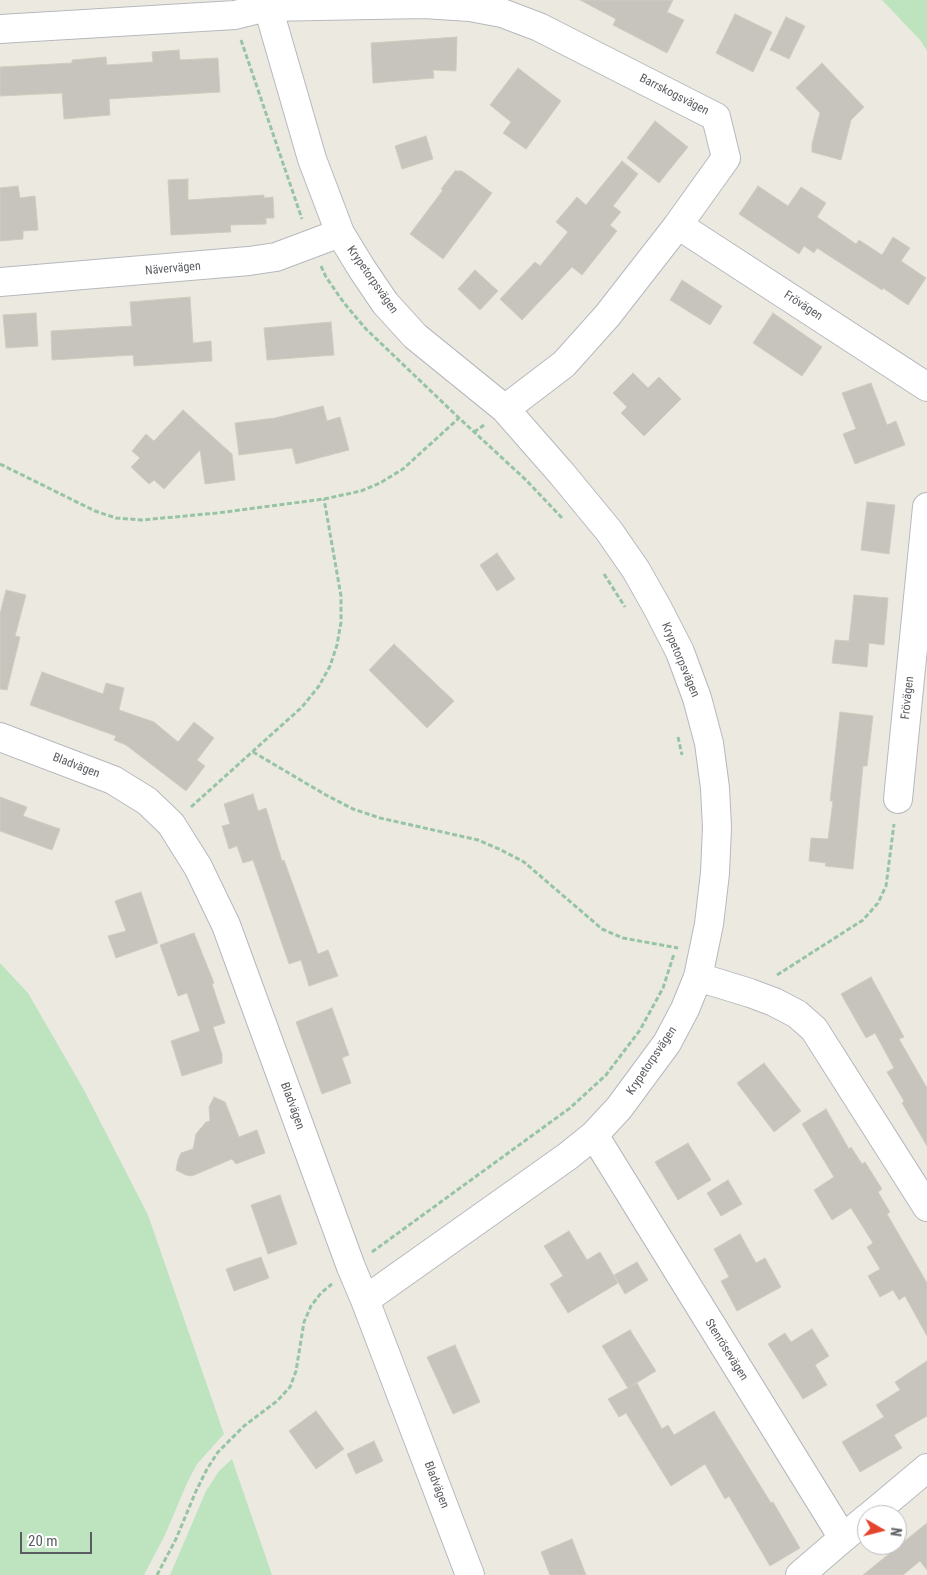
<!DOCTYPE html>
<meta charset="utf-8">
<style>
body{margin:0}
#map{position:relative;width:927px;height:1575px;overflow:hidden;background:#eceae0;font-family:"Roboto Condensed",sans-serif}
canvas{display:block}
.north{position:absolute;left:857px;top:1505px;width:50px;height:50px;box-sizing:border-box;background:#fff;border:1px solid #bdbec0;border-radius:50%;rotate:98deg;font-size:14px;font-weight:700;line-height:20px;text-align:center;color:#595c61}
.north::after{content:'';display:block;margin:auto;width:18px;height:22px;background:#e5442d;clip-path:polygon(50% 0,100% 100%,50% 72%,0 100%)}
.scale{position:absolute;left:20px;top:1532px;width:72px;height:22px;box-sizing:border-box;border:2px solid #595c61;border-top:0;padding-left:6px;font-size:15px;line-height:18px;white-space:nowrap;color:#595c61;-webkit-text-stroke:4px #fff;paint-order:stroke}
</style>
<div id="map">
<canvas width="927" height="1575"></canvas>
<div class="north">N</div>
<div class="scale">20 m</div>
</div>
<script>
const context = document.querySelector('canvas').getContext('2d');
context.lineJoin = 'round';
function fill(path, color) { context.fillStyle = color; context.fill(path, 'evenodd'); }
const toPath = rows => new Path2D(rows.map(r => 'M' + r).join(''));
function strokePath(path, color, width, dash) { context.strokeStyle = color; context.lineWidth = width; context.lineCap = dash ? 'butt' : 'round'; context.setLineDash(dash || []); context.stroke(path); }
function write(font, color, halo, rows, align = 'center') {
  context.font = font + ' "Roboto Condensed",sans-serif'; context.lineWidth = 5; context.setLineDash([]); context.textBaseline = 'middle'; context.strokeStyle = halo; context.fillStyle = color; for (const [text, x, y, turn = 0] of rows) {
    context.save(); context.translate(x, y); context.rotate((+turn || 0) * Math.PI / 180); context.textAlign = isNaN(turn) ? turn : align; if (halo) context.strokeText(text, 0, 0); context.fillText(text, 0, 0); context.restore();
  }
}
const green = toPath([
 [882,0,927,0,927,51,921,41],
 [0,963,28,993,84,1090,148,1215,224,1434,197,1464,187,1483,165,1535,144,1575,0,1575],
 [232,1459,272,1575,170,1575,206,1491,219,1471]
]);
const building = toPath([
 [580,0,673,0,667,12,684,20,667,53,613,25,616,19,580,0],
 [735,14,772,32,753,72,716,53,735,14],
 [786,17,805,26,789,59,770,50,786,17],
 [457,37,456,71,433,70,434,78,373,83,371,43,457,37],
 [179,50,180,60,218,58,220,92,109,99,110,115,64,119,62,93,0,96,0,67,72,63,72,60,106,57,107,65,153,62,152,52,179,50],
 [822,63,864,107,851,120,841,160,812,152,812,144,820,113,796,88,822,63],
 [518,68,561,101,526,149,503,133,511,122,490,105,518,68],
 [655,121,688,147,659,183,627,158,655,121],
 [426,136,433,159,402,169,395,146,426,136],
 [622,161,638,174,613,206,621,212,610,225,617,231,582,275,572,267,522,320,500,299,535,262,540,266,568,232,556,222,577,197,586,205,622,161],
 [455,171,462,171,492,193,443,259,410,234,443,190,441,189,455,171],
 [188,179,188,200,264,195,264,198,273,197,274,218,266,218,266,224,230,225,231,232,171,235,168,180,188,179],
 [18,186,20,198,35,196,38,230,23,231,23,239,0,241,0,188,18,186],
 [758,186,788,206,801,187,826,203,817,217,856,244,859,240,882,255,893,237,910,248,901,261,926,278,908,305,883,288,882,290,817,248,814,253,804,246,799,254,739,214,758,186],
 [475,270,498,291,480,310,458,289,475,270],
 [682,280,722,306,710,325,670,300,682,280],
 [190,297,193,343,211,341,212,361,134,366,133,355,52,360,51,331,132,326,130,302,190,297],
 [36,313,38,346,6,348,3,315,36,313],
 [773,313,822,347,802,376,753,343,773,313],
 [331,322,334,355,267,360,264,328,331,322],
 [633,373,648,388,659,377,681,399,644,436,621,413,627,407,613,393,633,373],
 [871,383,887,425,896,421,905,445,855,464,843,434,856,429,842,393,871,383],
 [323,406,327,421,340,417,349,450,296,464,292,448,239,455,235,423,275,418,323,406],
 [183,410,232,454,235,480,205,484,200,450,164,489,154,480,149,484,131,467,140,458,132,451,146,434,154,441,183,410],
 [867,502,895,505,889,554,861,550,867,502],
 [497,553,515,579,497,591,480,565,497,553],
 [6,590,26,595,15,636,20,637,7,690,0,689,0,614,6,590],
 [854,595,888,598,884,645,869,643,867,667,832,663,835,640,849,641,854,595],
 [394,644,454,701,427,728,369,670,394,644],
 [42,672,103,694,106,683,124,688,119,710,154,722,178,742,194,722,214,738,197,760,205,766,186,791,126,745,114,740,116,736,30,705,42,672],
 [840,712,873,716,867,766,863,766,853,869,825,866,826,863,809,861,811,838,828,839,833,801,830,801,840,712],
 [253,794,258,811,266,808,282,861,284,860,318,954,328,950,338,976,309,986,301,960,289,964,253,860,243,863,237,846,229,849,222,826,230,824,224,804,253,794],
 [0,797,27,807,23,816,60,829,52,850,0,831,0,797],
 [141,892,158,943,116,958,108,936,126,931,115,901,141,892],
 [194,933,214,983,212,984,225,1023,213,1027,222,1054,222,1063,182,1076,171,1041,200,1031,187,993,178,996,160,945,194,933],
 [871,977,904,1037,899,1039,927,1088,927,1146,902,1103,904,1101,887,1072,894,1068,875,1033,866,1038,841,994,871,977],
 [332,1008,349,1055,342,1058,351,1083,322,1094,296,1022,332,1008],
 [764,1063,801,1111,774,1132,737,1083,764,1063],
 [214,1097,225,1102,239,1137,257,1130,265,1153,236,1164,232,1159,192,1176,186,1175,176,1170,178,1160,181,1153,193,1149,196,1134,206,1122,210,1121,209,1107,214,1097],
 [826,1109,849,1149,851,1147,862,1164,865,1162,882,1189,878,1192,890,1212,887,1214,927,1283,927,1336,905,1296,899,1300,893,1290,880,1297,868,1276,880,1269,867,1247,873,1243,851,1208,832,1220,814,1190,834,1177,802,1124,826,1109],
 [688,1143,711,1180,678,1200,655,1162,688,1143],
 [728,1180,742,1204,721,1216,707,1193,728,1180],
 [280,1195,297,1244,268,1254,251,1205,280,1195],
 [569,1231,587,1260,600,1252,618,1283,568,1313,550,1284,563,1276,544,1246,569,1231],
 [740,1234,756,1263,765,1258,781,1287,737,1311,721,1281,729,1277,714,1249,740,1234],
 [261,1257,269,1278,234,1291,226,1269,261,1257],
 [637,1262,648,1280,625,1294,614,1275,637,1262],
 [812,1329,829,1356,815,1365,827,1385,803,1399,768,1344,785,1333,791,1342,812,1329],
 [630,1330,656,1371,628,1388,602,1346,630,1330],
 [455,1345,480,1402,453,1414,427,1357,455,1345],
 [927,1361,927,1416,894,1435,902,1448,860,1472,842,1442,884,1417,876,1405,900,1390,895,1382,927,1361],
 [637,1383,662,1429,668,1425,674,1435,714,1411,771,1503,773,1502,800,1548,770,1566,729,1496,725,1499,705,1464,671,1486,626,1413,619,1417,608,1399,637,1383],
 [316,1411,344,1449,316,1469,289,1431,316,1411],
 [374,1441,383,1461,356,1474,347,1454,374,1441],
 [927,1523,927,1570,920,1561,903,1575,863,1575,927,1523],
 [572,1539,586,1575,550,1575,541,1552,572,1539]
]);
const path = toPath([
 [241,40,302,219],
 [321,266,326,277,344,303,366,329,459,418,526,480,563,519],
 [474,432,484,425],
 [0,464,95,511,116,518,142,520,217,513,324,499,361,491,380,483,403,469,459,418],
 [604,574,625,607],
 [678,737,682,755],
 [253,752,326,795,353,809,380,818,478,840,499,849,524,862,602,929,623,938,678,948],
 [191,807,302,707,319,686,330,666,337,645,341,622,341,596,324,499],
 [777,975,863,920,878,903,886,886,894,824],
 [372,1252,570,1108,606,1075,640,1030,663,988,674,954],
 [157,1575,176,1539,196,1491,207,1469,218,1452,244,1426,277,1401,290,1387,296,1371,304,1322,311,1306,321,1293,332,1284]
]);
const minor = toPath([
 [266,0,312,159,340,233,362,269,385,303,415,336,505,409,562,474,609,531,636,570,658,609,680,652,697,698,709,743,715,788,717,827,715,873,709,924,698,977,685,1009,667,1043,619,1108,594,1135,568,1156,365,1300],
 [0,29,235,15,267,7,424,4,470,7,502,13,539,27,716,117,726,158,678,225,607,316,564,364,505,409],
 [678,225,927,387],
 [0,282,249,261,276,257,340,233],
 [0,737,113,780,147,801,171,824,198,867,226,925,351,1267,365,1300,470,1575],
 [898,799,927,507],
 [698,977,750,993,774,1002,797,1014,814,1029,927,1207],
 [594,1135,843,1538,867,1518],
 [871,1515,927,1468],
 [800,1575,843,1538]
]);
const streetNames = [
 ["Barrskogsvägen",674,95,27],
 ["Nävervägen",173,269,-5],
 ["Krypetorpsvägen",372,280,55],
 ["Frövägen",803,306,33],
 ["Krypetorpsvägen",680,660,67],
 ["Frövägen",908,698,-84],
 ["Bladvägen",76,766,21],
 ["Krypetorpsvägen",652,1061,-56],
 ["Bladvägen",292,1106,70],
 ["Stenrösevägen",726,1350,58],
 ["Bladvägen",436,1485,69]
];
fill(green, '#bde4bf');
fill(building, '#c7c4be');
strokePath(building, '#d0ccbf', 1);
strokePath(minor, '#b6b8bd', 30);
strokePath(path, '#96c4a5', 3, [5, 2.5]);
strokePath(minor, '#fff', 28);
write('12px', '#595c61', '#fff', streetNames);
</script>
